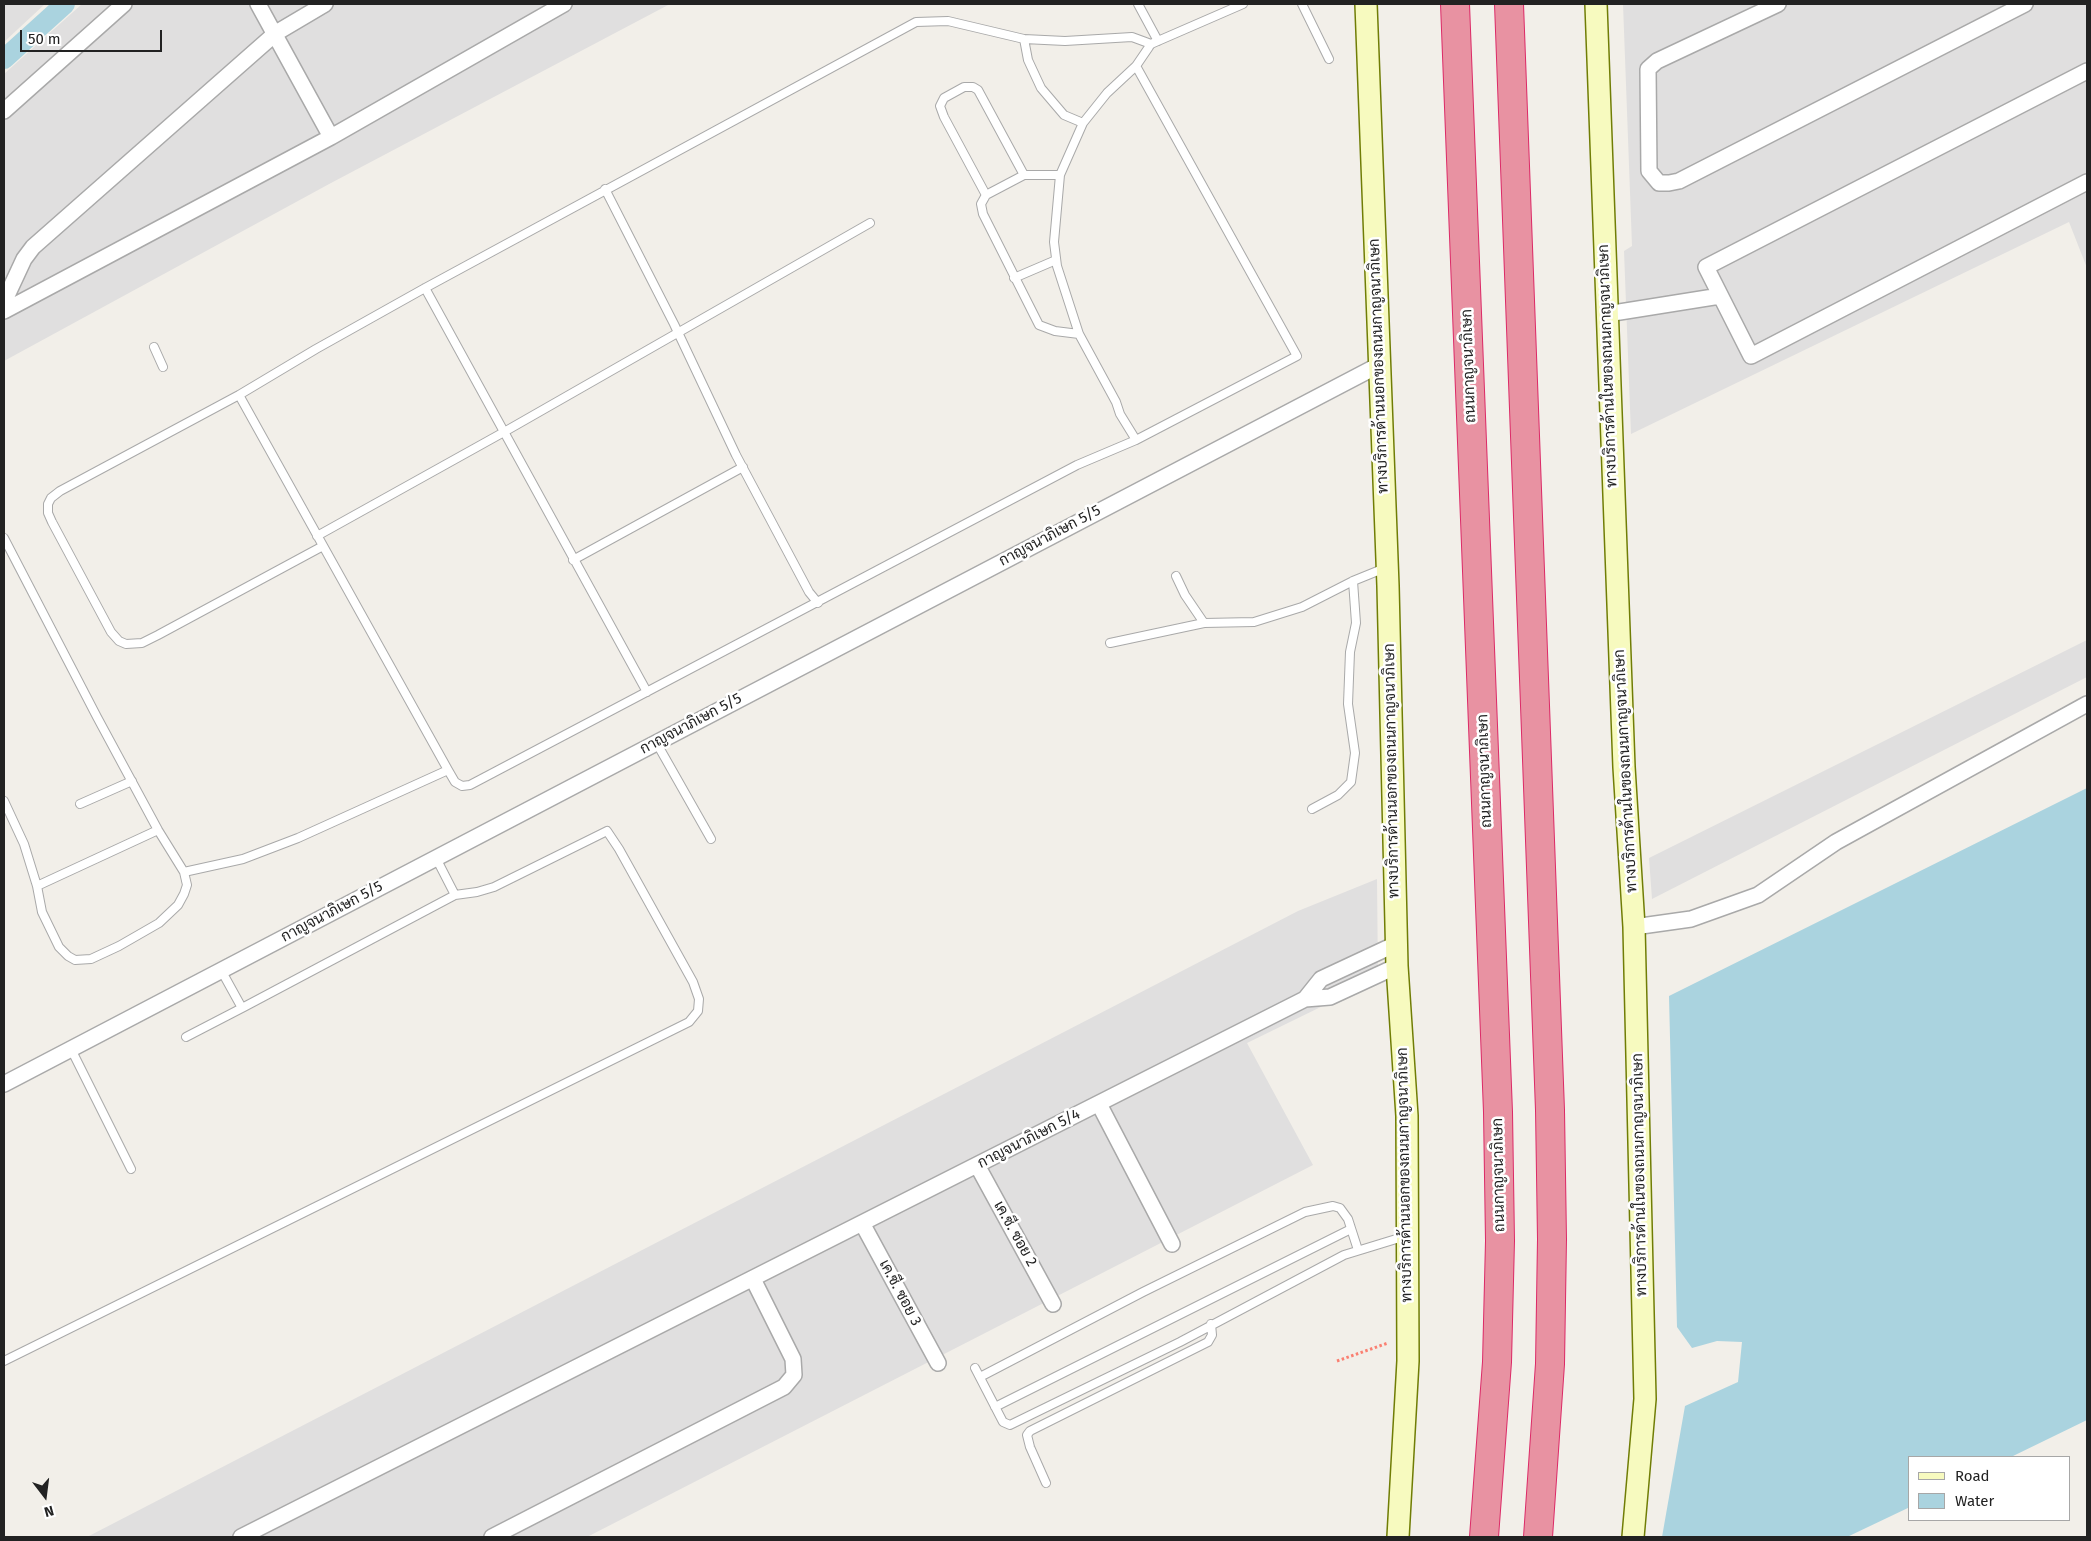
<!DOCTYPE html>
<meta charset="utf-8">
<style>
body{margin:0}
#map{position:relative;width:2091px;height:1541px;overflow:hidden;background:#f2efe9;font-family:"Fira Sans",sans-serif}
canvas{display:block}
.frame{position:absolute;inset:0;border:5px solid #222;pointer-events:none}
.legend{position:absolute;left:1908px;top:1456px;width:162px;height:65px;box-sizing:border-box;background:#fff;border:1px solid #a7a7a7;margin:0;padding:6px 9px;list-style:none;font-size:15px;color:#222}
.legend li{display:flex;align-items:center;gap:10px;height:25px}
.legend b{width:25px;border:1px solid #a7a7a7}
.north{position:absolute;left:20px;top:1471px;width:50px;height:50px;-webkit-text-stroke:4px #fff;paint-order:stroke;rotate:165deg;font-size:14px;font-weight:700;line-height:20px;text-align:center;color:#222}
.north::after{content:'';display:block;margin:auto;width:18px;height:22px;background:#222;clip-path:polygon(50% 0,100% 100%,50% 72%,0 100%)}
.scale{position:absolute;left:20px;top:30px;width:142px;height:22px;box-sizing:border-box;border:2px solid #222;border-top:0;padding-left:6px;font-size:15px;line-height:18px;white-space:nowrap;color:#222;-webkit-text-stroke:4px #fff;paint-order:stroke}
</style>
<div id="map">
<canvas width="2091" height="1541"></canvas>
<div class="frame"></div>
<ul class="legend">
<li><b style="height:6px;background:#f7fabf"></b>Road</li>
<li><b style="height:14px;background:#aad3df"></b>Water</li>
</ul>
<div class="north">N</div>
<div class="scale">50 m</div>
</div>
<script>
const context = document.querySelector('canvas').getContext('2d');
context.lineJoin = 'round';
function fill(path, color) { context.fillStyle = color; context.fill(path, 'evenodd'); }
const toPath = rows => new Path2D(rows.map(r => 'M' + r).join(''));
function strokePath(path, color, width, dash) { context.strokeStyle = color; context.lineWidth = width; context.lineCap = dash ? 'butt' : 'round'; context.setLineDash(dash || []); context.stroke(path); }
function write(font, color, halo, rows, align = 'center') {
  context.font = font + ' "Fira Sans",Sarabun,sans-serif'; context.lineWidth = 5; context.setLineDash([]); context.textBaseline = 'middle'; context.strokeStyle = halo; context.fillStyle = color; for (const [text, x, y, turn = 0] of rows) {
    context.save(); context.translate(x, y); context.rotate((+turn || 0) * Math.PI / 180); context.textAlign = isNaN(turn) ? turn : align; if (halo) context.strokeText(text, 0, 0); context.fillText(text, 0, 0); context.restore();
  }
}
const residential = toPath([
 [4,4,45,4,4,42],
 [82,4,670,4,331,183,4,361,4,74],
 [1623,4,2087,4,2087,268,2069,222,1631,434,1624,251,1632,246],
 [2087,640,2087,677,1652,899,1649,858],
 [1377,879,1378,979,1247,1043,1313,1165,587,1537,87,1537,1298,911]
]);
const water = toPath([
 [2087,788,2087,1420,2011,1457,1910,1457,1910,1507,1847,1537,1662,1537,1685,1406,1738,1382,1742,1342,1717,1341,1692,1348,1677,1327,1669,996]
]);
const canal = toPath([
 [4,59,65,4]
]);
const path = toPath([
 [1337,1361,1388,1343]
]);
const lane = toPath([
 [1138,4,1158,41],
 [1302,4,1329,59],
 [1024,39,1028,60,1041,88,1064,115,1083,123],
 [1060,175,1024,175,986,195,981,204,983,214,1039,325,1055,331,1079,334],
 [605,189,674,324,736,455,809,592,818,603],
 [986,195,944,117,940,106,944,98,964,87,973,87,978,90,1024,175],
 [1014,278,1056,260],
 [425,288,647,692],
 [154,347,163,367],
 [239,395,448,770,455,782,462,786,470,785,1077,465,1136,440,1120,414,1116,402,1079,334,1057,266,1054,242,1060,175,1083,123,1107,93,1136,66,1151,44,1243,4],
 [1136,440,1297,356,1136,66],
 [317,536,504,432,870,223],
 [4,538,97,717,158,830,184,872,187,885,184,894,178,905,159,923,119,946,91,959,75,960,68,956,59,947,42,912,37,886,24,844,4,801],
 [323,546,158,635,142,643,126,644,119,641,111,632,52,522,48,513,48,504,51,498,60,491,239,395,316,349,425,288,916,22,948,21,1024,39,1065,41,1132,37,1151,44],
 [573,560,743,467],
 [1176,576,1185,595,1204,623],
 [1110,643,1204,623,1254,622,1302,607,1353,581,1385,568],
 [656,742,711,839],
 [80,804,132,781],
 [1312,809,1338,795,1351,782,1355,753,1348,704,1350,652,1356,623,1353,581],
 [184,872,243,859,298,838,448,770],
 [37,886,158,830],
 [221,970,242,1008,455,895,436,858],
 [186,1037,242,1008],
 [71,1049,131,1169],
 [4,1361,689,1022,698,1011,699,999,693,982,619,849,607,831,494,887,477,892,455,895],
 [975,1368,1003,1422,1010,1425,1180,1342,1344,1255,1406,1236],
 [980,1377,1143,1292,1305,1212,1333,1206,1340,1208,1348,1219,1358,1250],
 [995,1407,1351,1229],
 [1046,1483,1030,1447,1027,1435,1030,1431,1208,1342,1212,1335,1211,1324]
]);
const street = toPath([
 [258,4,331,137,564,4],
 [1778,4,1657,61,1648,69,1649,171,1659,183,1669,183,1679,181,2025,4],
 [2087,71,1706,267,1751,356,2087,182],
 [4,111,124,4],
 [4,302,24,259,33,247,276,33,325,4],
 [4,311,331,137],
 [1607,314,1720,296],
 [1634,927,1691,919,1758,895,1836,842,2087,704],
 [1305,999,1321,979,1396,944],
 [4,1084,1379,365],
 [1099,1104,1172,1244],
 [977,1165,1053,1304],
 [862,1223,938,1363],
 [241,1537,1305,999,1330,997,1397,966],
 [492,1537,784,1387,794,1375,793,1359,753,1279]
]);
const secondary = toPath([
 [1366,4,1388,586,1397,966,1407,1116,1408,1361,1398,1537],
 [1596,4,1624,767,1634,927,1645,1399,1633,1537]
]);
const highway = toPath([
 [1455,4,1498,1112,1500,1241,1497,1362,1484,1537],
 [1509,4,1550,1110,1552,1239,1550,1364,1538,1537]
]);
const streetNames = [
 ["ทางบริการด้านนอกของถนนกาญจนาภิเษก",1379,366,-92],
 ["ถนนกาญจนาภิเษก",1469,366,-92],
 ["ทางบริการด้านในของถนนกาญจนาภิเษก",1608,366,-92],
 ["กาญจนาภิเษก 5/5",1050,536,-28],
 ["กาญจนาภิเษก 5/5",691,724,-28],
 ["ทางบริการด้านนอกของถนนกาญจนาภิเษก",1392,771,-91],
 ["ถนนกาญจนาภิเษก",1485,771,-92],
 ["ทางบริการด้านในของถนนกาญจนาภิเษก",1626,771,-93],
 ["กาญจนาภิเษก 5/5",332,912,-28],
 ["กาญจนาภิเษก 5/4",1029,1139,-27],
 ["ทางบริการด้านนอกของถนนกาญจนาภิเษก",1405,1175,-91],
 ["ถนนกาญจนาภิเษก",1499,1175,-91],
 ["ทางบริการด้านในของถนนกาญจนาภิเษก",1640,1175,-91],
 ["เค.ซี. ซอย 2",1015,1234,61],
 ["เค.ซี. ซอย 3",900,1293,62]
];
fill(residential, '#e0dfdf');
fill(water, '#aad3df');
strokePath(canal, '#aad3df', 20);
strokePath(lane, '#a9a9a9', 10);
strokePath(street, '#a9a9a9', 18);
strokePath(secondary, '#707d05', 24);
strokePath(highway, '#dc2a67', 30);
strokePath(path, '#fa8072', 3, [2.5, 2.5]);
strokePath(lane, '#fff', 8);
strokePath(street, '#fff', 15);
strokePath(secondary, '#f7fabf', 21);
strokePath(highway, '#e892a2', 28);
write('15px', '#222', '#fff', streetNames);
</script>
